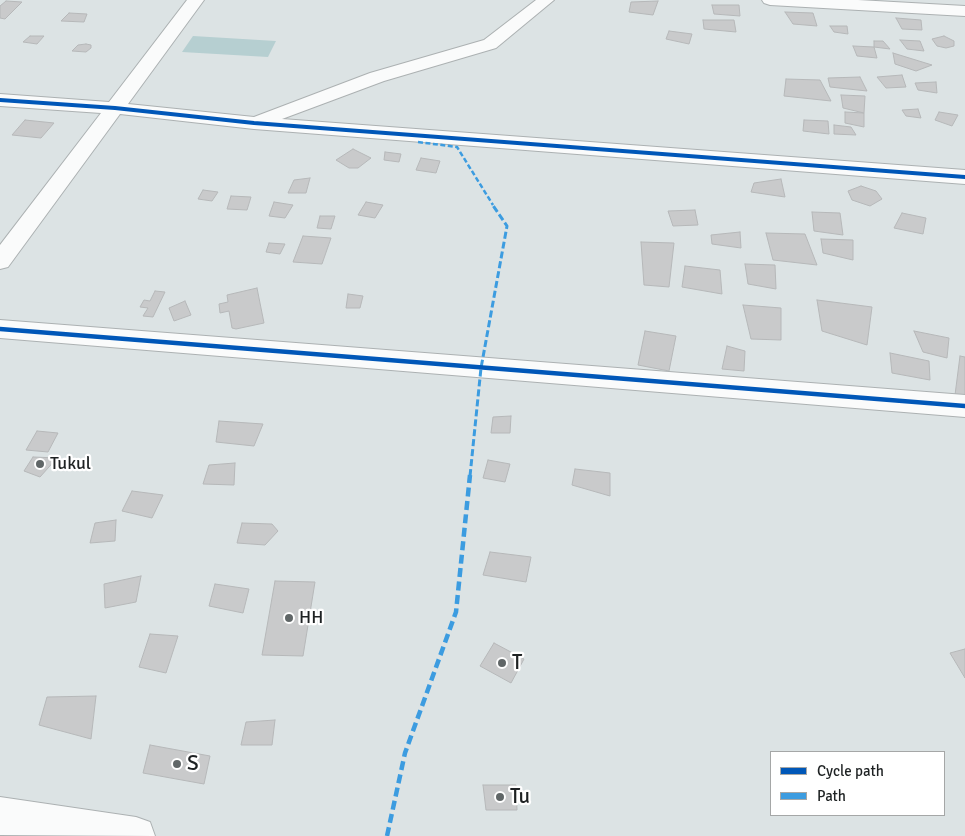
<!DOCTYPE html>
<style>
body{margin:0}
#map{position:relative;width:965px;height:836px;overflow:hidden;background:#dce3e4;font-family:Signika,sans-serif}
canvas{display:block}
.legend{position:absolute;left:770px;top:751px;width:175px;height:65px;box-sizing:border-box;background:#fff;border:1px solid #a5a7a7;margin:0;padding:6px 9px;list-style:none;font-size:15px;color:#1e2223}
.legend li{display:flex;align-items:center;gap:10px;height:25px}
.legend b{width:25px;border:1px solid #a5a7a7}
</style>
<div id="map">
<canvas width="965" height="836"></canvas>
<ul class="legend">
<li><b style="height:6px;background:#0057b8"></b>Cycle path</li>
<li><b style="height:6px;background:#3c9ce0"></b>Path</li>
</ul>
</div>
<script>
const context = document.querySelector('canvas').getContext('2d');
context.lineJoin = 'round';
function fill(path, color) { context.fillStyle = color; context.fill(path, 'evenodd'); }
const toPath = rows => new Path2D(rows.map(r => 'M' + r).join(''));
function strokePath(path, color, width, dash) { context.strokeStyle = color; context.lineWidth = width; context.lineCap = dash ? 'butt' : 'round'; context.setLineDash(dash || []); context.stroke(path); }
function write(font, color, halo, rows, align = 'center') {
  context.font = font + ' Signika,sans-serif'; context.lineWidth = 4.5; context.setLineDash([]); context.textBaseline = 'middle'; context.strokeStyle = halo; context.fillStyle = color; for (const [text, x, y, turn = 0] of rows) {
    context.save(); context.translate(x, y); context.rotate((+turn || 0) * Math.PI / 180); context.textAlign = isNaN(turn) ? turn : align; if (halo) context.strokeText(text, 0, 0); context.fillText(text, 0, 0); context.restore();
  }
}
const green = toPath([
 [193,36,276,41,268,57,182,52]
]);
const building = toPath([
 [6,1,22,2,5,19,0,18,0,6,6,1],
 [658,1,653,15,629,12,631,2,658,1],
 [712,5,739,5,740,16,714,14,712,5],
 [785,12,813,13,817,26,793,24,785,12],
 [69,13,87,14,84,22,61,21,69,13],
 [896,18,921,20,922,30,902,29,896,18],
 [703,20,734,20,736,32,704,29,703,20],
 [830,26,847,26,848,34,834,32,830,26],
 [669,31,692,34,689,44,666,39,669,31],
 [30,36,44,36,37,44,23,42,30,36],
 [944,36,954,41,954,46,946,48,937,46,932,39,944,36],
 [900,40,920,41,924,51,907,49,900,40],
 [874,41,883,41,890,49,874,47,874,41],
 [86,44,91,45,91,48,86,52,72,51,78,45,86,44],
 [853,46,874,47,877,58,857,56,853,46],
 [893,53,932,65,916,71,895,64,893,53],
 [902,75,906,87,886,88,877,77,902,75],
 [860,77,867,91,830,87,828,78,860,77],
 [786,79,820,80,831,101,784,96,786,79],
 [936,82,937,93,918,90,915,83,936,82],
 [841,95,865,96,864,113,843,108,841,95],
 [918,109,921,118,906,116,902,110,918,109],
 [845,112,864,113,864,127,845,123,845,112],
 [939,112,958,115,952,126,935,120,939,112],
 [25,120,54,123,41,138,12,135,25,120],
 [804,120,828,121,829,134,803,131,804,120],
 [834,125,851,127,856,135,834,134,834,125],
 [353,149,371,158,358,168,349,168,336,160,353,149],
 [385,152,401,154,399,162,384,160,385,152],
 [421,158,440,161,436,173,416,170,421,158],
 [310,178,306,193,288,193,294,180,310,178],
 [781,179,785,197,751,192,754,183,781,179],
 [861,186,876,191,882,199,870,206,852,200,848,191,861,186],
 [203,190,218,192,212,201,198,199,203,190],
 [231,196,251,197,247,210,227,209,231,196],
 [274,202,293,205,285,218,269,216,274,202],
 [366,202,383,205,375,218,358,215,366,202],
 [695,210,698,225,673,226,668,211,695,210],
 [812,212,840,213,843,235,814,231,812,212],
 [902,213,926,218,923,234,894,228,902,213],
 [320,216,335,216,331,229,317,228,320,216],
 [740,232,741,248,712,244,711,235,740,232],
 [766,233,805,234,817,265,773,260,766,233],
 [303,236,331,238,322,264,293,262,303,236],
 [821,239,853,240,853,260,823,253,821,239],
 [641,242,674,243,669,287,644,285,641,242],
 [269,243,285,244,280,254,266,252,269,243],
 [745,264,775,265,776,289,748,284,745,264],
 [685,266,720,270,722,294,682,287,685,266],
 [257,288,264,323,236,329,232,328,229,311,220,313,219,304,228,302,227,295,257,288],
 [155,291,165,292,153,317,143,316,148,308,140,307,144,300,150,301,155,291],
 [348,294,363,296,360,308,346,308,348,294],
 [817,300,872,307,867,345,822,331,817,300],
 [185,301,191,315,174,321,169,308,185,301],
 [743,305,781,308,781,340,751,339,743,305],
 [645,331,676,336,669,371,638,365,645,331],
 [914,331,949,338,947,358,923,352,914,331],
 [727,346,745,351,744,371,722,369,727,346],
 [890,353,929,361,930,380,892,373,890,353],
 [960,356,965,357,965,397,955,395,960,356],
 [511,416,510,433,491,433,493,417,511,416],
 [219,421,263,424,254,446,216,442,219,421],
 [37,431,58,433,48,452,26,450,37,431],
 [33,457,57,458,40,477,24,471,33,457],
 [488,460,510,464,505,482,483,478,488,460],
 [235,463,234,485,203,484,209,465,235,463],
 [575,469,610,473,610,496,572,485,575,469],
 [132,491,163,495,152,518,122,511,132,491],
 [116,520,115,541,90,543,95,523,116,520],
 [242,523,272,524,278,531,265,545,237,543,242,523],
 [490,552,531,557,526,582,483,575,490,552],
 [141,576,136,602,105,608,104,584,141,576],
 [275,581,315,582,303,656,262,655,275,581],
 [215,584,249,589,243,613,209,606,215,584],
 [150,634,178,636,166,673,139,667,150,634],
 [494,643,524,659,511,683,480,666,494,643],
 [965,649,965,678,950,653,965,649],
 [96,696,91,739,39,725,47,697,96,696],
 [275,720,272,745,241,745,246,722,275,720],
 [150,745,210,756,204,784,143,773,150,745],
 [483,785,516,785,517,810,486,810,483,785]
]);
const street = toPath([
 [187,0,204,0,128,104,254,117,370,73,484,40,536,0,554,0,496,48,384,81,282,119,965,170,965,184,254,129,120,114,8,267,0,269,0,245,101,113,0,106,0,94,109,102,187,0],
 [762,0,858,0,965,6,965,16,770,5,764,3,762,0],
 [0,320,965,395,965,417,0,338,0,320],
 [0,797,136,817,150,822,155,836,0,835,0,797]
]);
const quietFar2 = toPath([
 [418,142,457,147,493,205]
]);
const quietFar1 = toPath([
 [470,476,481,368,507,226,492,204]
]);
const quiet = toPath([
 [387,836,405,753,456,612,470,475]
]);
const cyclewayFar1 = toPath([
 [0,100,115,108,254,123,965,177]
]);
const cycleway = toPath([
 [0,329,965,406]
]);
const markers = [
 [40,464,5,"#606667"],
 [289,618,5,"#606667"],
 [502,663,5,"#606667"],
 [177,764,5,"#606667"],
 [500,797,5,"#606667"]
];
const poiNames = [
 ["Tukul",50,464],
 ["HH",299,618]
];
const nearPoinames = [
 ["T",512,663],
 ["S",187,764],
 ["Tu",510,797]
];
fill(green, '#b6cfd1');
fill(building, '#c9cacb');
strokePath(building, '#b6b8b9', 1);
strokePath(street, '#acb1b2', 2);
fill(street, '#fafbfb');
strokePath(quietFar2, '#3c9ce0', 2.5, [5, 2.5]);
strokePath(quietFar1, '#3c9ce0', 3, [7, 3]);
strokePath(quiet, '#3c9ce0', 4.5, [9, 4.5]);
strokePath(cyclewayFar1, '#0057b8', 4);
strokePath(cycleway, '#0057b8', 4.5);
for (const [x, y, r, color] of markers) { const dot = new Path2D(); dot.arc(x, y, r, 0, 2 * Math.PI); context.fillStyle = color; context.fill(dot); strokePath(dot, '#fff', 2); }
write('18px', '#1e2223', '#fff', poiNames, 'left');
write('21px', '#1e2223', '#fff', nearPoinames, 'left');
</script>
